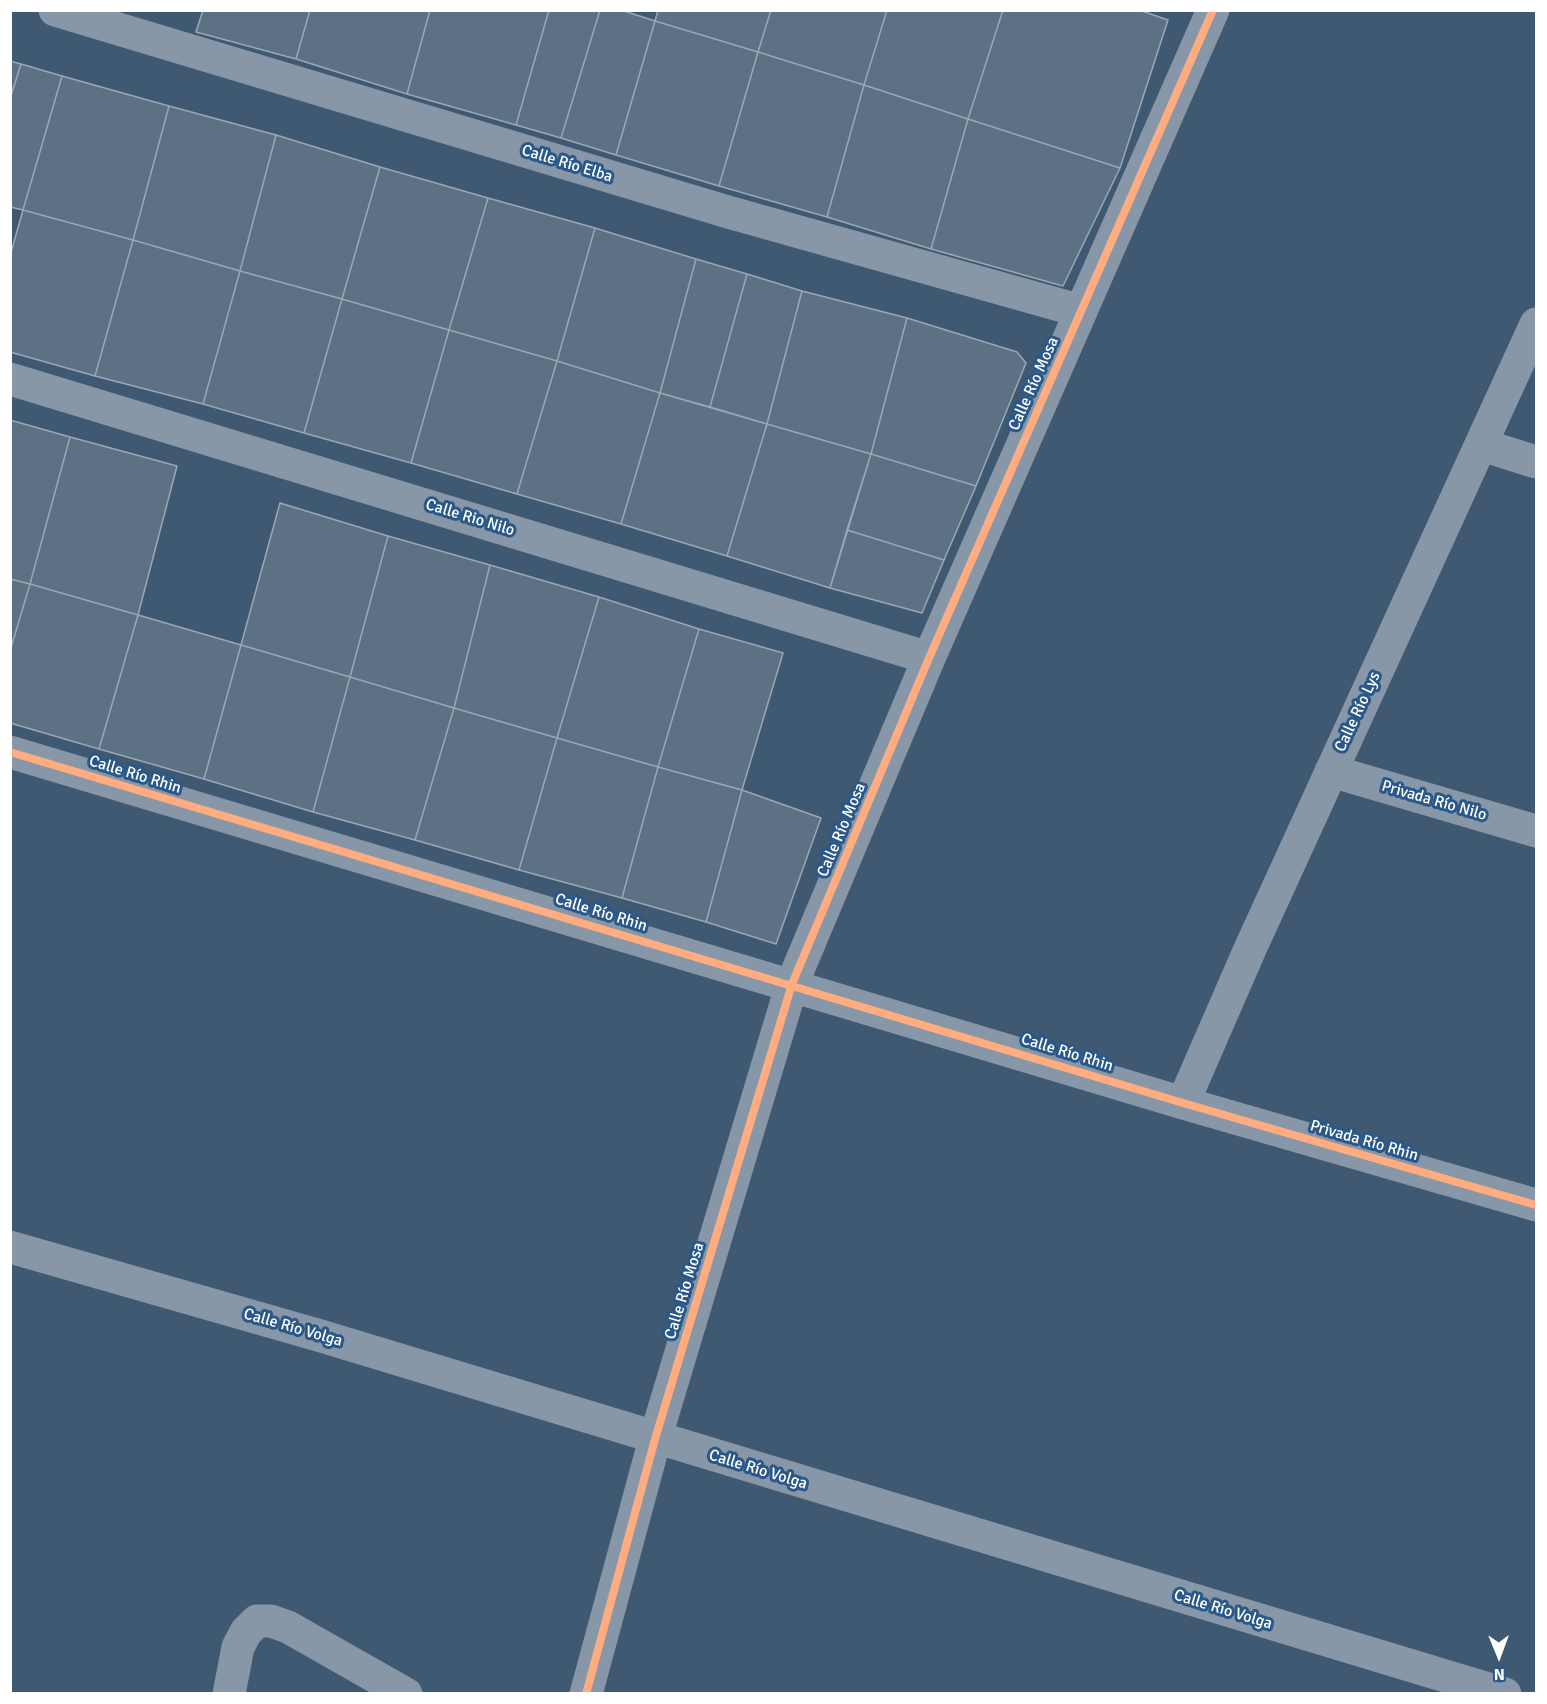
<!DOCTYPE html>
<meta charset="utf-8">
<style>
body{margin:0}
#map{position:relative;width:1547px;height:1704px;overflow:hidden;background:#405972;font-family:Signika,sans-serif}
canvas{display:block}
.frame{position:absolute;inset:0;border:12px solid #fff;pointer-events:none}
.north{position:absolute;left:1469px;top:1626px;width:60px;height:60px;-webkit-text-stroke:4px #2a5888;paint-order:stroke;rotate:179deg;font-size:16px;font-weight:700;line-height:24px;text-align:center;color:#fff}
.north::after{content:'';display:block;margin:auto;width:21px;height:27px;background:#fff;clip-path:polygon(50% 0,100% 100%,50% 72%,0 100%)}
</style>
<div id="map">
<canvas width="1547" height="1704"></canvas>
<div class="frame"></div>
<div class="north">N</div>
</div>
<script>
const context = document.querySelector('canvas').getContext('2d');
context.lineJoin = 'round';
function fill(path, color) { context.fillStyle = color; context.fill(path, 'evenodd'); }
const toPath = rows => new Path2D(rows.map(r => 'M' + r).join(''));
function strokePath(path, color, width, dash) { context.strokeStyle = color; context.lineWidth = width; context.lineCap = dash ? 'butt' : 'round'; context.setLineDash(dash || []); context.stroke(path); }
function write(font, color, halo, rows, align = 'center') {
  context.font = font + ' Signika,sans-serif'; context.lineWidth = 6; context.setLineDash([]); context.textBaseline = 'middle'; context.strokeStyle = halo; context.fillStyle = color; for (const [text, x, y, turn = 0] of rows) {
    context.save(); context.translate(x, y); context.rotate((+turn || 0) * Math.PI / 180); context.textAlign = isNaN(turn) ? turn : align; if (halo) context.strokeText(text, 0, 0); context.fillText(text, 0, 0); context.restore();
  }
}
const building = toPath([
 [203,10,310,10,296,59,196,32,203,10],
 [310,10,430,10,407,94,296,59,310,10],
 [430,10,549,10,516,125,407,94,430,10],
 [549,10,600,10,561,138,516,125,549,10],
 [600,10,621,10,655,21,616,155,561,138,600,10],
 [658,10,771,10,758,52,655,21,658,10],
 [771,10,887,10,864,85,758,52,771,10],
 [887,10,1003,10,968,119,864,85,887,10],
 [1003,10,1139,10,1168,20,1120,168,968,119,1003,10],
 [655,21,758,52,719,186,616,155,655,21],
 [758,52,864,85,827,217,719,186,758,52],
 [10,61,21,64,10,99,10,61],
 [21,64,62,76,23,210,10,207,10,99,21,64],
 [62,76,169,106,133,240,23,210,62,76],
 [864,85,968,119,931,249,827,217,864,85],
 [169,106,276,135,240,271,133,240,169,106],
 [968,119,1120,168,1063,286,931,249,968,119],
 [276,135,380,167,342,299,240,271,276,135],
 [380,167,488,198,449,330,342,299,380,167],
 [488,198,595,228,557,361,449,330,488,198],
 [23,210,133,240,95,376,10,352,10,256,23,210],
 [595,228,696,259,660,393,557,361,595,228],
 [133,240,240,271,203,404,95,376,133,240],
 [696,259,747,274,710,407,660,393,696,259],
 [240,271,342,299,304,433,203,404,240,271],
 [747,274,802,291,767,424,710,407,747,274],
 [802,291,907,318,871,454,767,424,802,291],
 [342,299,449,330,411,463,304,433,342,299],
 [907,318,1017,352,1026,363,976,486,871,454,907,318],
 [449,330,557,361,517,494,411,463,449,330],
 [557,361,660,393,621,524,517,494,557,361],
 [660,393,767,424,727,556,621,524,660,393],
 [10,420,70,437,30,584,10,579,10,420],
 [767,424,871,454,830,588,727,556,767,424],
 [70,437,177,466,138,615,30,584,70,437],
 [871,454,976,486,944,560,847,530,871,454],
 [280,503,388,536,350,677,241,645,280,503],
 [847,530,944,560,922,613,830,588,847,530],
 [388,536,490,565,454,708,350,677,388,536],
 [490,565,599,597,557,738,454,708,490,565],
 [10,579,30,584,10,651,10,579],
 [30,584,138,615,99,749,10,723,10,651,30,584],
 [599,597,699,629,658,767,557,738,599,597],
 [138,615,241,645,204,779,99,749,138,615],
 [699,629,783,653,742,790,658,767,699,629],
 [241,645,350,677,313,812,204,779,241,645],
 [350,677,454,708,415,840,313,812,350,677],
 [454,708,557,738,519,870,415,840,454,708],
 [557,738,658,767,622,898,519,870,557,738],
 [658,767,742,790,706,922,622,898,658,767],
 [742,790,821,818,776,944,706,922,742,790]
]);
const minor = toPath([
 [55,10,728,212,1081,311],
 [10,379,929,658],
 [1482,445,1536,462],
 [10,752,1183,1103,1536,1205],
 [1331,771,1536,831],
 [1183,1103,1250,949,1536,324],
 [10,1247,321,1336,1505,1694],
 [229,1694,238,1647,246,1632,257,1621,271,1621,288,1627,406,1694],
 [586,1694,655,1439,792,984,929,658,1213,10]
]);
const cycleway = toPath([
 [10,752,1183,1103,1536,1205],
 [586,1694,655,1439,792,984,929,658,1213,10]
]);
const streetNames = [
 ["Calle Río Elba",567,164,17],
 ["Calle Río Mosa",1034,384,-66],
 ["Calle Rio Nilo",470,518,17],
 ["Calle Río Lys",1358,712,-65],
 ["Calle Río Rhin",135,775,17],
 ["Privada Río Nilo",1434,801,16],
 ["Calle Río Mosa",842,830,-67],
 ["Calle Río Rhin",601,913,17],
 ["Calle Río Rhin",1067,1053,17],
 ["Privada Río Rhin",1364,1141,16],
 ["Calle Río Mosa",685,1291,-73],
 ["Calle Río Volga",293,1328,16],
 ["Calle Río Volga",758,1470,17],
 ["Calle Río Volga",1223,1610,17]
];
fill(building, '#5d7184');
strokePath(building, '#9aa8b6', 1.5);
strokePath(minor, '#8797a8', 33);
strokePath(cycleway, '#ffac80', 8);
write('16px', '#fff', '#2a5888', streetNames);
</script>
